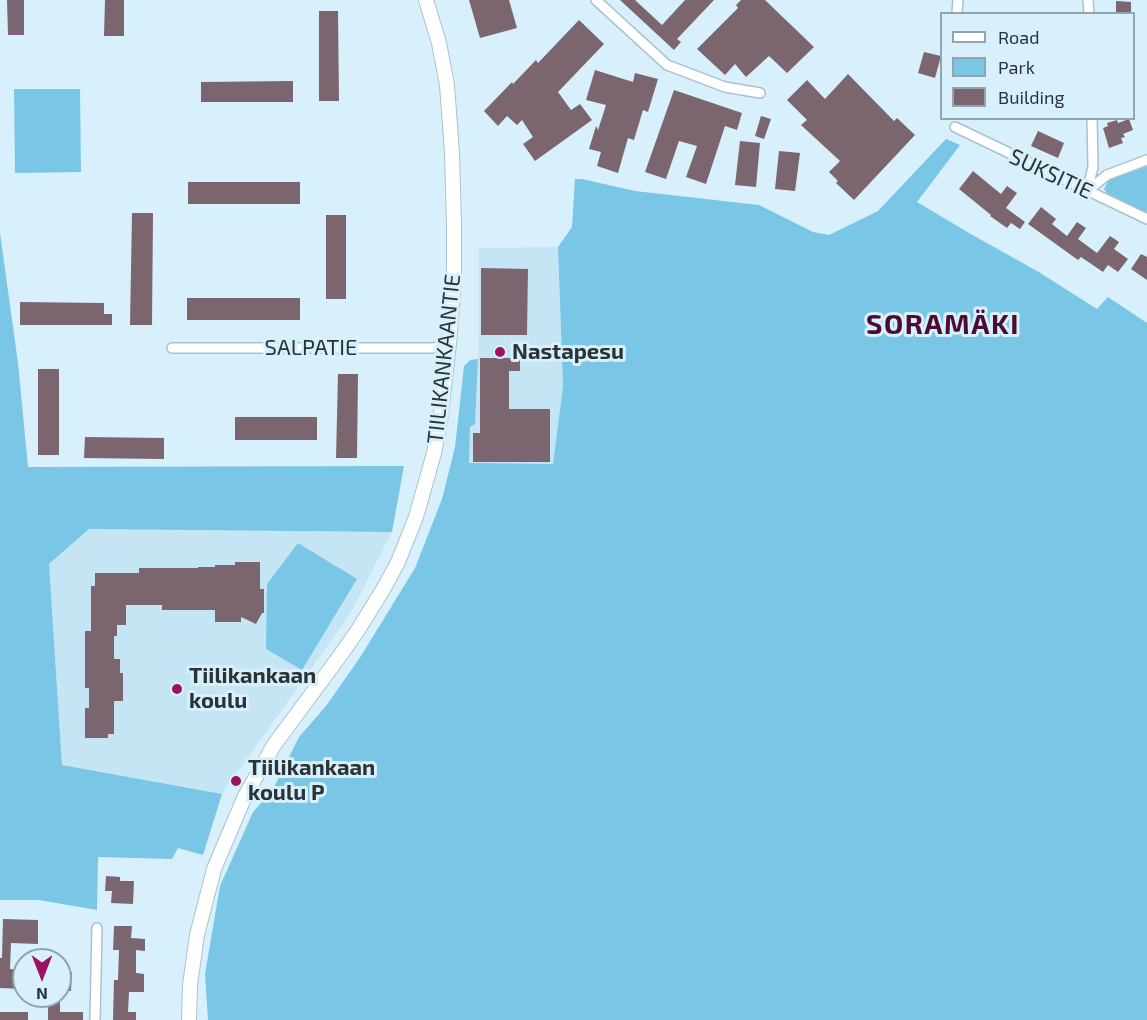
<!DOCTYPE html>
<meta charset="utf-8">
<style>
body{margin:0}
#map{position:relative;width:1147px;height:1020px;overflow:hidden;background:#d8f0fb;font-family:"Exo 2",sans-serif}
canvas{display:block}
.legend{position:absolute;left:940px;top:12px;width:195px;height:108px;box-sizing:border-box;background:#d8f0fb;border:2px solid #92a4ad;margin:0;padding:8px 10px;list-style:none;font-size:18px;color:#2a3338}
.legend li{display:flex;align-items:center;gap:12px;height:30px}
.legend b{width:30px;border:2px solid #92a4ad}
.north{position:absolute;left:12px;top:948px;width:60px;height:60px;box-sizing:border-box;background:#d8f0fb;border:2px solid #92a4ad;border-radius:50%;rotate:180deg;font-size:16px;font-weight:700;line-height:24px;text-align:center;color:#2a3338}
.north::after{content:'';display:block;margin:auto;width:21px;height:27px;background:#9c1263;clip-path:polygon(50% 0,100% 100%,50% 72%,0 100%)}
</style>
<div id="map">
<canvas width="1147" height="1020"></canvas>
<ul class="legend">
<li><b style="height:8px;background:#fff"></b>Road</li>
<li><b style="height:16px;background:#79c6e7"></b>Park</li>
<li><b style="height:16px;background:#7b666f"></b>Building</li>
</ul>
<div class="north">N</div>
</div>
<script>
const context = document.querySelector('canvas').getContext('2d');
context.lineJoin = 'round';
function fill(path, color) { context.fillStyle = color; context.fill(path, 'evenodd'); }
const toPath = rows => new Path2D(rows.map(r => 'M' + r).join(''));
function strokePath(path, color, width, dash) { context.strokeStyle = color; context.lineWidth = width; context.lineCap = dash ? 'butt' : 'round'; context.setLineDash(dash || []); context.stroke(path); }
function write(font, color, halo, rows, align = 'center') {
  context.font = font + ' "Exo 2",sans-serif'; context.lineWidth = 6; context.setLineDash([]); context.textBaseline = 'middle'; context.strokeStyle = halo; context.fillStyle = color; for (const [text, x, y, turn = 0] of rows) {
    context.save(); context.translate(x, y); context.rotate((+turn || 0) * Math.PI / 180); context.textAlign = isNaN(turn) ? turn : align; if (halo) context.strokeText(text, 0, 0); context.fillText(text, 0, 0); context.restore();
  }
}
const built = toPath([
 [558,247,563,386,553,464,468,463,470,427,475,423,479,335,479,248],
 [89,529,392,532,350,614,222,794,62,765,49,564]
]);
const green = toPath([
 [14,89,80,89,81,172,15,173],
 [946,139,960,145,917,202,969,233,1037,271,1097,309,1108,297,1147,323,1147,1020,208,1020,205,974,220,886,253,812,273,789,299,737,326,706,361,656,415,568,442,499,455,447,464,366,470,360,478,359,475,424,470,427,469,463,553,464,563,386,558,247,572,227,575,179,582,179,635,191,759,205,813,232,829,235,878,211],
 [1147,165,1147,214,1116,200,1108,195,1104,189,1109,180],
 [0,233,18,363,28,467,404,466,392,532,89,529,49,564,62,765,222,794,203,855,178,848,172,859,98,857,97,910,39,900,0,900],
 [298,543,357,579,302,670,266,649,267,584]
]);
const building = toPath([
 [7,0,24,0,24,35,8,35],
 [105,0,124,0,124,36,104,36],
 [469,0,509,0,517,28,480,38],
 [620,0,635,0,662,25,685,0,714,0,677,39,681,42,674,50],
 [741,0,765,0,814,47,787,73,769,56,746,77,735,64,725,75,697,49,738,8,736,5],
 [1116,1,1131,2,1131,14,1116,14],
 [319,11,338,11,339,101,319,101],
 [579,20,604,44,558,92,571,110,580,104,592,120,535,161,523,144,533,137,522,120,517,125,507,116,498,126,484,111,512,82,513,84,536,60,538,63],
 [924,52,941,56,935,78,918,73],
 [595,70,633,82,635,73,658,79,648,112,643,110,634,140,628,138,618,173,597,166,601,152,589,149,596,126,598,130,606,105,586,100],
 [848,74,894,121,897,118,915,135,854,200,836,183,838,181,829,172,840,161,801,125,807,120,787,100,807,80,825,99],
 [293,81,293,102,201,102,201,82],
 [674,90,742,113,737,130,725,126,706,184,686,177,697,146,679,141,666,179,645,172],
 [761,116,771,119,764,139,755,136],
 [1129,119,1133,130,1123,134,1125,137,1121,138,1123,143,1109,148,1103,128,1108,126,1107,123,1117,120,1118,123],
 [1038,131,1064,143,1058,158,1031,146],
 [740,141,760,143,756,187,735,185],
 [779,151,800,153,795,191,775,189],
 [973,171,1001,194,1007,186,1017,193,1006,208,1025,222,1020,229,1011,223,1007,228,990,216,991,215,959,189],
 [188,182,300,182,300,204,188,204],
 [1041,207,1056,219,1052,224,1067,236,1077,222,1086,228,1078,239,1097,253,1110,236,1119,242,1114,249,1128,259,1118,272,1108,265,1103,272,1081,257,1078,260,1028,224],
 [132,213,153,213,152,325,130,325],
 [326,215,346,215,346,299,326,299],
 [1141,254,1147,257,1147,280,1131,269],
 [481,268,528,269,527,335,481,335],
 [187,298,300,298,300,320,187,320],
 [20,302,104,303,104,314,112,314,112,325,20,325],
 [480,358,520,358,520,371,509,371,509,409,550,409,550,462,473,462,473,433,480,433],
 [38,369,59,369,59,455,38,455],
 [338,374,358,374,357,458,336,458],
 [235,417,317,417,317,440,235,440],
 [85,437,164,438,164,459,84,458],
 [235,562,260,562,260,589,264,589,264,613,262,613,256,624,241,617,241,622,215,622,215,610,162,610,162,605,126,605,126,625,117,625,117,636,114,636,114,659,120,659,120,673,123,673,123,701,114,701,114,734,108,734,108,738,85,738,85,708,89,708,89,688,85,688,85,631,91,631,91,586,95,586,95,573,139,573,139,568,198,568,198,567,215,567,215,565,235,565],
 [106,876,120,877,120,881,134,881,133,904,111,903,112,891,105,891],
 [3,919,38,920,38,944,11,943,10,969,24,970,24,989,0,988,0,958,2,958],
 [114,926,132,926,131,938,145,939,145,951,136,950,136,973,144,974,144,992,129,992,128,1012,136,1012,136,1020,113,1020,114,980,118,980,119,950,113,950],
 [60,972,72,972,71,991,60,991],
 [48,1001,60,1001,60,1012,83,1012,83,1020,48,1020],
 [0,1012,28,1012,28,1020,0,1020]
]);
const street = toPath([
 [596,0,667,65,725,87,760,93],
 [1088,0,1089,14],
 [957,13,958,0],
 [955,127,1147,219],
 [1087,191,1093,167,1092,118],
 [1087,191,1107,175,1147,160],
 [172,348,433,348,449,344],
 [95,1020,97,928]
]);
const secondary = toPath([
 [189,1020,190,985,197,935,214,869,245,796,274,745,342,653,358,630,384,588,398,562,416,517,434,453,440,422,449,344,454,281,454,224,452,153,447,85,439,43,426,0]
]);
const markers = [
 [500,352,6,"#9c1263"],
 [177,689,6,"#9c1263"],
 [236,781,6,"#9c1263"]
];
const streetNames = [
 ["SUKSITIE",1051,174,25],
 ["SALPATIE",311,348],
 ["TIILIKANKAANTIE",444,359,-84]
];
const poiNames = [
 ["Nastapesu",512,352],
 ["Tiilikankaan",189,676],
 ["koulu",189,701],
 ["Tiilikankaan",248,768],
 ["koulu P",248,793]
];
const districtNames = [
 ["SORAMÄKI",943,325]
];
fill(built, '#c6e5f4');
fill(green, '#79c6e7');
fill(building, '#7b666f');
strokePath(street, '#abc2cd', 12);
strokePath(secondary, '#abc2cd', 16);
strokePath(street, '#fff', 9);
strokePath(secondary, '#fff', 14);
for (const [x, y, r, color] of markers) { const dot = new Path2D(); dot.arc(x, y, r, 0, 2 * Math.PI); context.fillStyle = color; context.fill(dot); strokePath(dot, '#d8f0fb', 2); }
write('22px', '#2a3338', '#d8f0fb', streetNames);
write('bold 22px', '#2a3338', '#d8f0fb', poiNames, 'left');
context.letterSpacing = '1.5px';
write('bold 28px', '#4c0c2f', '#d8f0fb', districtNames);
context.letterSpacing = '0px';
</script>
